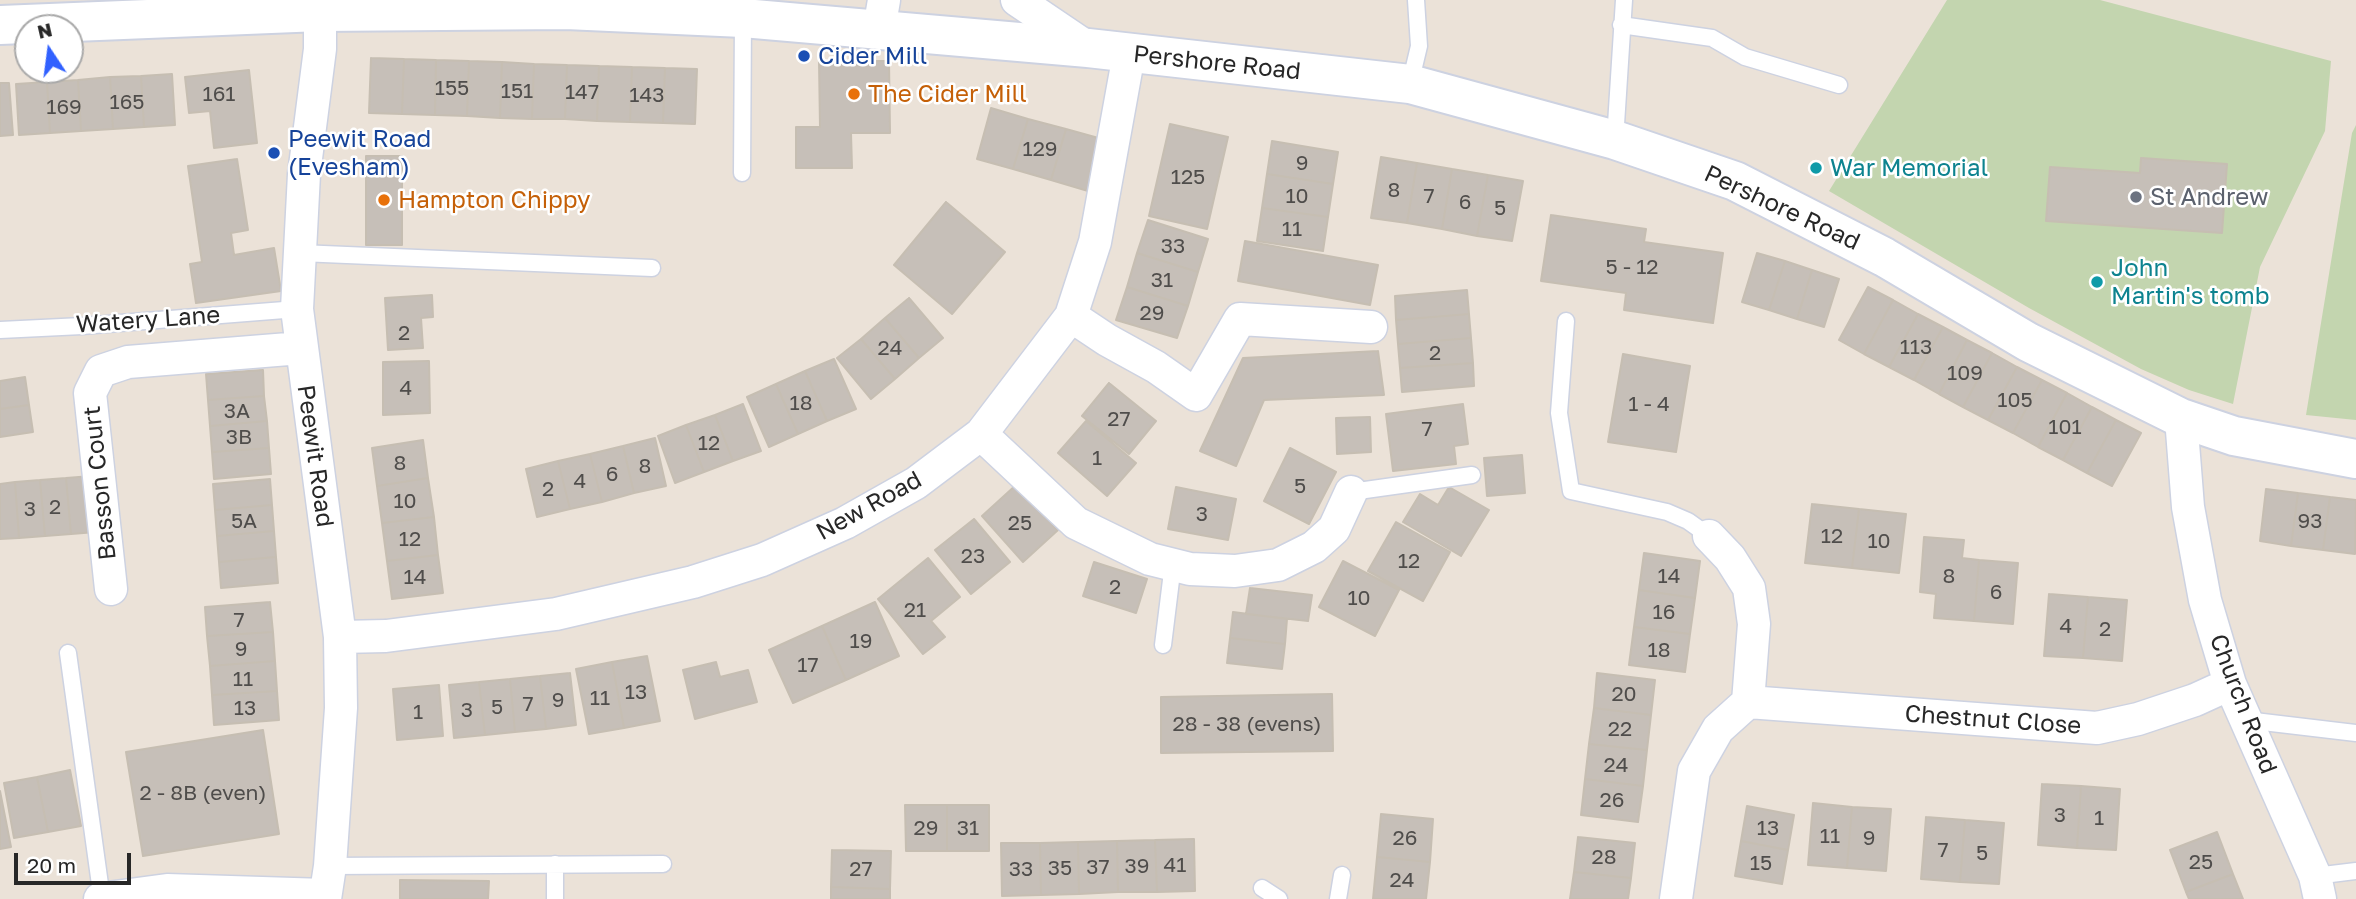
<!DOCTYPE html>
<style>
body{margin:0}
#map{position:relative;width:2356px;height:899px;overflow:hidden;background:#ebe2d8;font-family:"Golos Text",sans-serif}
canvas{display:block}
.north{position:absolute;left:14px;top:14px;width:70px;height:70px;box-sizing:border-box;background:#fff;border:2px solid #a9a9a9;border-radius:50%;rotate:347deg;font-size:19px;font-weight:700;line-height:28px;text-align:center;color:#272727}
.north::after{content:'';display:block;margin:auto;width:24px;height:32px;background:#3161ff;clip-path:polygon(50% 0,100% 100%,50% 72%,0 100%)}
.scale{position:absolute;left:14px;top:853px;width:117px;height:32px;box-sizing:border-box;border:4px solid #272727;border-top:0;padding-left:9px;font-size:21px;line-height:24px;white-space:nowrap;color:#272727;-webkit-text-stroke:5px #fff;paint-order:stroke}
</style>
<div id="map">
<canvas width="2356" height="899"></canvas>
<div class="north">N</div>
<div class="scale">20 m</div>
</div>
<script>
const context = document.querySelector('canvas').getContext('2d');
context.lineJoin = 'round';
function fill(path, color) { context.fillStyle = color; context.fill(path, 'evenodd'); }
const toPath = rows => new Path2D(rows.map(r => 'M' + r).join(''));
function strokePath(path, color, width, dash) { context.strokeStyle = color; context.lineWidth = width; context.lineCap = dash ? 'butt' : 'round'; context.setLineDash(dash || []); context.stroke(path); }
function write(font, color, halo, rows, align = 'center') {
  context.font = font + ' "Golos Text",sans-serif'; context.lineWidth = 5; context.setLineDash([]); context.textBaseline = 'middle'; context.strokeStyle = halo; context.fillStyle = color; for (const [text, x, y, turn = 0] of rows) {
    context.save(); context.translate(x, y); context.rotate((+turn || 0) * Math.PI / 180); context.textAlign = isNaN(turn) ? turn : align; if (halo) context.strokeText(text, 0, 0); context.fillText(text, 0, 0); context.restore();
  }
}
const cemetery = toPath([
 [1947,0,2100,0,2331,61,2325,131,2260,267,2233,404,2189,390,2141,369,2029,308,1829,191],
 [2356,125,2356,420,2306,415,2352,133]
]);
const building = toPath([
 [371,58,404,59,402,114,369,113,371,58],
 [404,59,436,60,435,115,402,114,404,59],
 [436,60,469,61,467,116,435,115,436,60],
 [469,61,502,62,500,118,467,116,469,61],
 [819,61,889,61,890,133,851,133,852,168,796,168,796,127,820,127,819,61],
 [502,62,534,64,532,119,500,118,502,62],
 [534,64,567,65,565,119,532,119,534,64],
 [567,65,599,66,597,121,565,119,567,65],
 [599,66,632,67,630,122,597,121,599,66],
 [632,67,665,68,663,123,630,122,632,67],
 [665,68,697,69,695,124,663,123,665,68],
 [249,70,257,143,214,148,210,111,189,113,185,77,249,70],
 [172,74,175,125,144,127,141,76,172,74],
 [141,76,144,127,113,129,110,77,141,76],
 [110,77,113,129,81,131,78,80,110,77],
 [78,80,81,131,50,133,47,82,78,80],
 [47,82,50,133,19,135,16,84,47,82],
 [0,83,9,83,13,135,0,136,0,83],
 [991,108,1028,119,1013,169,977,159,991,108],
 [1028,119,1066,129,1051,180,1013,169,1028,119],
 [1170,124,1228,137,1207,229,1149,216,1170,124],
 [1066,129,1102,139,1088,191,1051,180,1066,129],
 [1272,141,1338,152,1333,184,1267,174,1272,141],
 [366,156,402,156,402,245,366,245,366,156],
 [1381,157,1417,163,1407,223,1371,218,1381,157],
 [2141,158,2227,164,2222,233,2046,221,2050,167,2140,173,2141,158],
 [237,159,248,230,231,233,234,255,274,248,281,291,196,303,190,264,202,262,188,166,237,159],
 [1417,163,1452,169,1442,229,1407,223,1417,163],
 [1452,169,1488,175,1477,236,1442,229,1452,169],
 [1267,174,1333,184,1328,217,1262,208,1267,174],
 [1488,175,1523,181,1512,241,1477,236,1488,175],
 [946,202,1005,252,952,314,894,265,946,202],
 [1262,208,1328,217,1323,251,1257,241,1262,208],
 [1551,215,1646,229,1644,242,1723,253,1713,323,1624,310,1626,293,1541,281,1551,215],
 [1148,220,1208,239,1198,272,1137,253,1148,220],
 [1245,241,1378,265,1370,305,1238,281,1245,241],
 [1137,253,1198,272,1188,306,1127,287,1137,253],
 [1757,253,1785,261,1769,310,1742,302,1757,253],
 [1785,261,1812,270,1797,319,1769,310,1785,261],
 [1812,270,1839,279,1824,327,1797,319,1812,270],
 [1127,287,1188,306,1177,338,1116,320,1127,287],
 [1868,287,1893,300,1864,354,1839,340,1868,287],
 [1467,290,1469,314,1396,320,1395,296,1467,290],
 [432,295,433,317,421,318,423,348,388,350,385,298,432,295],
 [909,298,943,338,919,358,885,318,909,298],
 [1893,300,1918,314,1889,367,1864,354,1893,300],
 [1469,314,1471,338,1398,344,1396,320,1469,314],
 [1918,314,1943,327,1914,380,1889,367,1918,314],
 [885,318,919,358,895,379,861,339,885,318],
 [1943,327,1967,340,1939,394,1914,380,1943,327],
 [1471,338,1473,363,1400,368,1398,344,1471,338],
 [861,339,895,379,871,399,837,358,861,339],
 [1967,340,1992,353,1963,407,1939,394,1967,340],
 [1378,351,1384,395,1264,400,1236,466,1200,451,1243,358,1378,351],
 [1992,353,2017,367,1988,420,1963,407,1992,353],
 [1623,354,1690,366,1676,452,1608,442,1623,354],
 [834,359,856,409,827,421,805,371,834,359],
 [429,361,430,413,383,415,383,362,429,361],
 [1473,363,1474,386,1402,392,1400,368,1473,363],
 [2017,367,2042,380,2013,433,1988,420,2017,367],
 [263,370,264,396,208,400,206,374,263,370],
 [805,371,827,421,798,434,776,384,805,371],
 [25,377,29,405,0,409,0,381,25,377],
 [2042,380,2067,393,2038,447,2013,433,2042,380],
 [1109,383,1156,421,1129,454,1082,416,1109,383],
 [776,384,798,434,769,447,747,397,776,384],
 [2067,393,2092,407,2063,460,2038,447,2067,393],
 [264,396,267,421,210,426,208,400,264,396],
 [743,404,761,451,733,461,715,415,743,404],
 [1463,404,1468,444,1454,446,1456,464,1393,471,1386,414,1463,404],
 [29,405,33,432,0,437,0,409,29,405],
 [2092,407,2116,420,2087,473,2063,460,2092,407],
 [715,415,733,461,704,472,686,425,715,415],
 [1370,417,1371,452,1337,454,1336,418,1370,417],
 [2116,420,2141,433,2112,486,2087,473,2116,420],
 [267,421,269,448,212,452,210,426,267,421],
 [1086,421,1136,463,1107,496,1058,453,1086,421],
 [686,425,704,472,675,483,658,436,686,425],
 [655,438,666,486,634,493,623,446,655,438],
 [423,440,428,478,377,486,372,448,423,440],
 [623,446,634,493,602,502,590,454,623,446],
 [269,448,271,474,214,479,212,452,269,448],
 [1290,448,1336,472,1309,524,1264,501,1290,448],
 [590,454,602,502,570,509,558,461,590,454],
 [1522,455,1525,493,1487,496,1484,458,1522,455],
 [558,461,570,509,537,517,526,469,558,461],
 [92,476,96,532,71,534,66,478,92,476],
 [66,478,71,534,45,536,40,480,66,478],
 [428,478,434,517,382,523,377,486,428,478],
 [270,479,272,505,215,510,213,484,270,479],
 [40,480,45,536,19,538,15,482,40,480],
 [15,482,19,538,0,539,0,484,15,482],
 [1016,485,1058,530,1023,562,982,516,1016,485],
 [1176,487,1236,499,1228,540,1168,529,1176,487],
 [1449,487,1489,510,1461,556,1403,522,1420,494,1438,505,1449,487],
 [2266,489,2298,493,2291,546,2260,541,2266,489],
 [2298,493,2330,497,2323,550,2291,546,2298,493],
 [2330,497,2356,500,2355,554,2323,550,2330,497],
 [1812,504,1859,509,1852,568,1805,563,1812,504],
 [272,505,274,531,217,536,215,510,272,505],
 [1859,509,1906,514,1899,573,1852,568,1859,509],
 [434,517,438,555,387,561,382,523,434,517],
 [974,519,1010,562,971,594,935,550,974,519],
 [1396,522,1450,552,1423,601,1368,571,1396,522],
 [274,531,276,557,219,562,217,536,274,531],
 [1924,537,1964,540,1962,558,1979,560,1974,621,1934,618,1936,594,1920,592,1924,537],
 [1644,553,1700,561,1695,598,1639,590,1644,553],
 [438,555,443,593,392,599,387,561,438,555],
 [276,557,278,583,221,588,219,562,276,557],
 [928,558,960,597,931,621,945,637,923,654,878,599,928,558],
 [1979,560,2018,563,2013,624,1974,621,1979,560],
 [1343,561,1399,590,1375,636,1319,607,1343,561],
 [1094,562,1147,579,1136,613,1083,596,1094,562],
 [1250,588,1312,595,1308,621,1246,614,1250,588],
 [1639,590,1695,598,1690,634,1634,627,1639,590],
 [2049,594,2088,597,2083,658,2044,656,2049,594],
 [2088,597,2127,600,2122,661,2083,658,2088,597],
 [270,602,273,632,207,636,205,607,270,602],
 [875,602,899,656,846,680,822,626,875,602],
 [1233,612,1287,619,1285,644,1230,638,1233,612],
 [822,626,846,680,793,703,769,650,822,626],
 [1634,627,1690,634,1685,672,1629,665,1634,627],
 [273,632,275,661,210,666,207,636,273,632],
 [1230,638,1285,644,1282,669,1227,663,1230,638],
 [647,656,660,721,624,728,612,662,647,656],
 [275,661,277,691,212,695,210,666,275,661],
 [612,662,624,728,589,734,576,669,612,662],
 [716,662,720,677,748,670,757,702,695,719,683,670,716,662],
 [570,673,576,725,546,729,540,676,570,673],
 [1597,673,1655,680,1651,715,1594,708,1597,673],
 [540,676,546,729,515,732,510,679,540,676],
 [510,679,515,732,485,735,479,682,510,679],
 [479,682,485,735,454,738,449,685,479,682],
 [439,685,443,736,397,740,393,689,439,685],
 [277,691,279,720,214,725,212,695,277,691],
 [1332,694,1333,751,1161,753,1161,697,1332,694],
 [1594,708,1651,715,1647,750,1589,744,1594,708],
 [263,730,279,834,143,856,126,752,263,730],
 [1589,744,1647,750,1643,786,1585,779,1589,744],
 [70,770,81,826,48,832,37,777,70,770],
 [37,777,48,832,14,838,4,783,37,777],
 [1585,779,1643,786,1638,822,1581,815,1585,779],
 [2042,784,2081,786,2077,848,2038,845,2042,784],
 [2081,786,2120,789,2116,850,2077,848,2081,786],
 [0,791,11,847,0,849,0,791],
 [1813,803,1852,807,1847,868,1808,865,1813,803],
 [905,805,947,805,947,851,906,851,905,805],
 [947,805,989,805,989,851,947,851,947,805],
 [1747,806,1794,815,1788,850,1741,841,1747,806],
 [1852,807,1891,809,1886,871,1847,868,1852,807],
 [1381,814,1433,819,1430,862,1377,857,1381,814],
 [1926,817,1965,820,1960,882,1921,879,1926,817],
 [1965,820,2004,823,1999,884,1960,882,1965,820],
 [2217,832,2233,874,2186,892,2170,850,2217,832],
 [1578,837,1635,843,1631,878,1574,872,1578,837],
 [1194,839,1195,891,1157,892,1155,840,1194,839],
 [1155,840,1157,892,1118,892,1117,841,1155,840],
 [1117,841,1118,892,1079,894,1078,842,1117,841],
 [1741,841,1788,850,1782,884,1735,876,1741,841],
 [1078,842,1079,894,1041,895,1040,843,1078,842],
 [1001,843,1040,843,1041,895,1002,896,1001,843],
 [832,850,891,851,890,889,831,887,832,850],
 [1377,857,1430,862,1426,899,1373,899,1377,857],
 [1574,872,1631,878,1628,899,1570,899,1574,872],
 [2233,874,2243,899,2189,899,2186,892,2233,874],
 [400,880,489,881,488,899,400,899,400,880],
 [831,887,890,889,890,899,831,899,831,887]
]);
const lane = toPath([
 [1621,25,1712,38,1745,57,1839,85],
 [1410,84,1419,46,1416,0],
 [1615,140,1624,0],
 [742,173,743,18],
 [300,253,652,268],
 [1566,321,1559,413,1571,491,1667,512,1688,521,1709,536],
 [0,330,82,326,297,309],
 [1351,492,1472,475],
 [1163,645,1173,564],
 [68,653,102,899],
 [2246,720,2356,733],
 [330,866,663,864],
 [2315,876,2356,871],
 [1262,888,1279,899],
 [555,899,555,864],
 [1338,899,1342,875]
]);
const street = toPath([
 [1017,0,1088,48],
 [320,12,320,49,304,174,297,309,340,637,341,708,330,866,325,899],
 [879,30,884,0],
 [1071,316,1107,340,1156,367,1196,395,1240,319,1371,327],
 [2181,418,2188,507,2205,600,2230,684,2315,876,2320,899],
 [981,434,1076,523,1150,559,1190,569,1235,571,1278,565,1314,547,1334,529,1351,492],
 [1709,536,1730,558,1749,588,1754,624,1748,702],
 [111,589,90,393,101,371,128,362,301,348],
 [340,637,386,636,556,614,693,582,762,560,845,523,916,483,981,434,1071,316,1095,242,1129,54],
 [100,899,167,890,325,895],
 [1676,899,1694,771,1718,729,1748,702,2097,728,2138,719,2195,700,2230,684]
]);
const secondary = toPath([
 [0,25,320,12,566,10,743,18,1088,48,1410,84,1615,140,1735,181,1884,257,2028,342,2181,418,2234,436,2356,459]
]);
const markers = [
 [804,56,7,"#1a4fb4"],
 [854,94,7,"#e8710a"],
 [274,153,7,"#1a4fb4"],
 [1816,168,7,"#0f9aa8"],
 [2136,197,7,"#6b7280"],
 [384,200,7,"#e8710a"],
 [2097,282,7,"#0f9aa8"]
];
const numberNames = [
 ["155",452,88],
 ["151",517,91],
 ["147",582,92],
 ["161",219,94],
 ["143",647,95],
 ["165",127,102],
 ["169",64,107],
 ["129",1040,149],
 ["9",1302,163],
 ["125",1188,177],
 ["8",1394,190],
 ["10",1297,196],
 ["7",1429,196],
 ["6",1465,202],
 ["5",1500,208],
 ["11",1292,229],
 ["33",1173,246],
 ["5 - 12",1632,267],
 ["31",1162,280],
 ["29",1152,313],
 ["2",404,333],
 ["113",1916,347],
 ["24",890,348],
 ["2",1435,353],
 ["109",1965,373],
 ["4",406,388],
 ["105",2015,400],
 ["18",801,403],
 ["1 - 4",1649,404],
 ["3A",237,411],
 ["27",1119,419],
 ["101",2065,427],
 ["7",1427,429],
 ["3B",239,437],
 ["12",709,443],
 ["1",1097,458],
 ["8",400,463],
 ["8",645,466],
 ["6",612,474],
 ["4",580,481],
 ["5",1300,486],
 ["2",548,489],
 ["10",405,501],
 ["2",55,507],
 ["3",30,509],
 ["3",1202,514],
 ["5A",244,521],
 ["93",2310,521],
 ["25",1020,523],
 ["12",1832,536],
 ["12",410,539],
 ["10",1879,541],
 ["23",973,556],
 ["12",1409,561],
 ["14",1669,576],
 ["8",1949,576],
 ["14",415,577],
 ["2",1115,587],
 ["6",1996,592],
 ["10",1359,598],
 ["21",915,610],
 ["16",1664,612],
 ["7",239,620],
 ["4",2066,626],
 ["2",2105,629],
 ["19",861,641],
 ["9",241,649],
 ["18",1659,650],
 ["17",808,665],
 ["11",243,679],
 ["13",636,692],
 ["20",1624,694],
 ["11",600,698],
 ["9",558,700],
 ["7",528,704],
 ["5",497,707],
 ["13",245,708],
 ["3",467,710],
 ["1",418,712],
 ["28 - 38 (evens)",1247,724],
 ["22",1620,729],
 ["24",1616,765],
 ["2 - 8B (even)",203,793],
 ["26",1612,800],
 ["3",2060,815],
 ["1",2099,818],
 ["29",926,828],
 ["31",968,828],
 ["13",1768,828],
 ["11",1830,836],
 ["26",1405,838],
 ["9",1869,838],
 ["7",1943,850],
 ["5",1982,853],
 ["28",1604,857],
 ["25",2201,862],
 ["15",1761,863],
 ["41",1175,865],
 ["39",1137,866],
 ["37",1098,867],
 ["35",1060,868],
 ["27",861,869],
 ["33",1021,869],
 ["24",1402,880]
];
const transitNames = [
 ["Cider Mill",818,56],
 ["Peewit Road",288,139],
 ["(Evesham)",288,167]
];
const streetNames = [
 ["Pershore Road",1217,63,6],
 ["Pershore Road",1782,208,25],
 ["Watery Lane",148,320,-4],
 ["Peewit Road",315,456,82],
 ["Basson Court",100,483,-96],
 ["New Road",869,506,-29],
 ["Church Road",2243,704,69],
 ["Chestnut Close",1993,720,4]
];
const foodNames = [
 ["The Cider Mill",868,94],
 ["Hampton Chippy",398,200]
];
const cultureNames = [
 ["War Memorial",1830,168],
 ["John",2111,268],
 ["Martin's tomb",2111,296]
];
const worshipNames = [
 ["St Andrew",2150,197]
];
fill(cemetery, '#c3d5af');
fill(building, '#c6bfb8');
strokePath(building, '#c6beb2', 2);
strokePath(lane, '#cdd2e1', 19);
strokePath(street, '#cdd2e1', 35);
strokePath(secondary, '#cdd2e1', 42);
strokePath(lane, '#fff', 16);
strokePath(street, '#fff', 32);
strokePath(secondary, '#fff', 38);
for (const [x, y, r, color] of markers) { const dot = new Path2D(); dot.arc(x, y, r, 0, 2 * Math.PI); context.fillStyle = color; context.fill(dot); strokePath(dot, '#fff', 2.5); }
write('21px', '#4f4d4b', null, numberNames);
write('24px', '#164399', '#fff', transitNames, 'left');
write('24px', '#272727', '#fff', streetNames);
write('24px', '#c56008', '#fff', foodNames, 'left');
write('24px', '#0d838f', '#fff', cultureNames, 'left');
write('24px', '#5b616d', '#fff', worshipNames, 'left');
</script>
